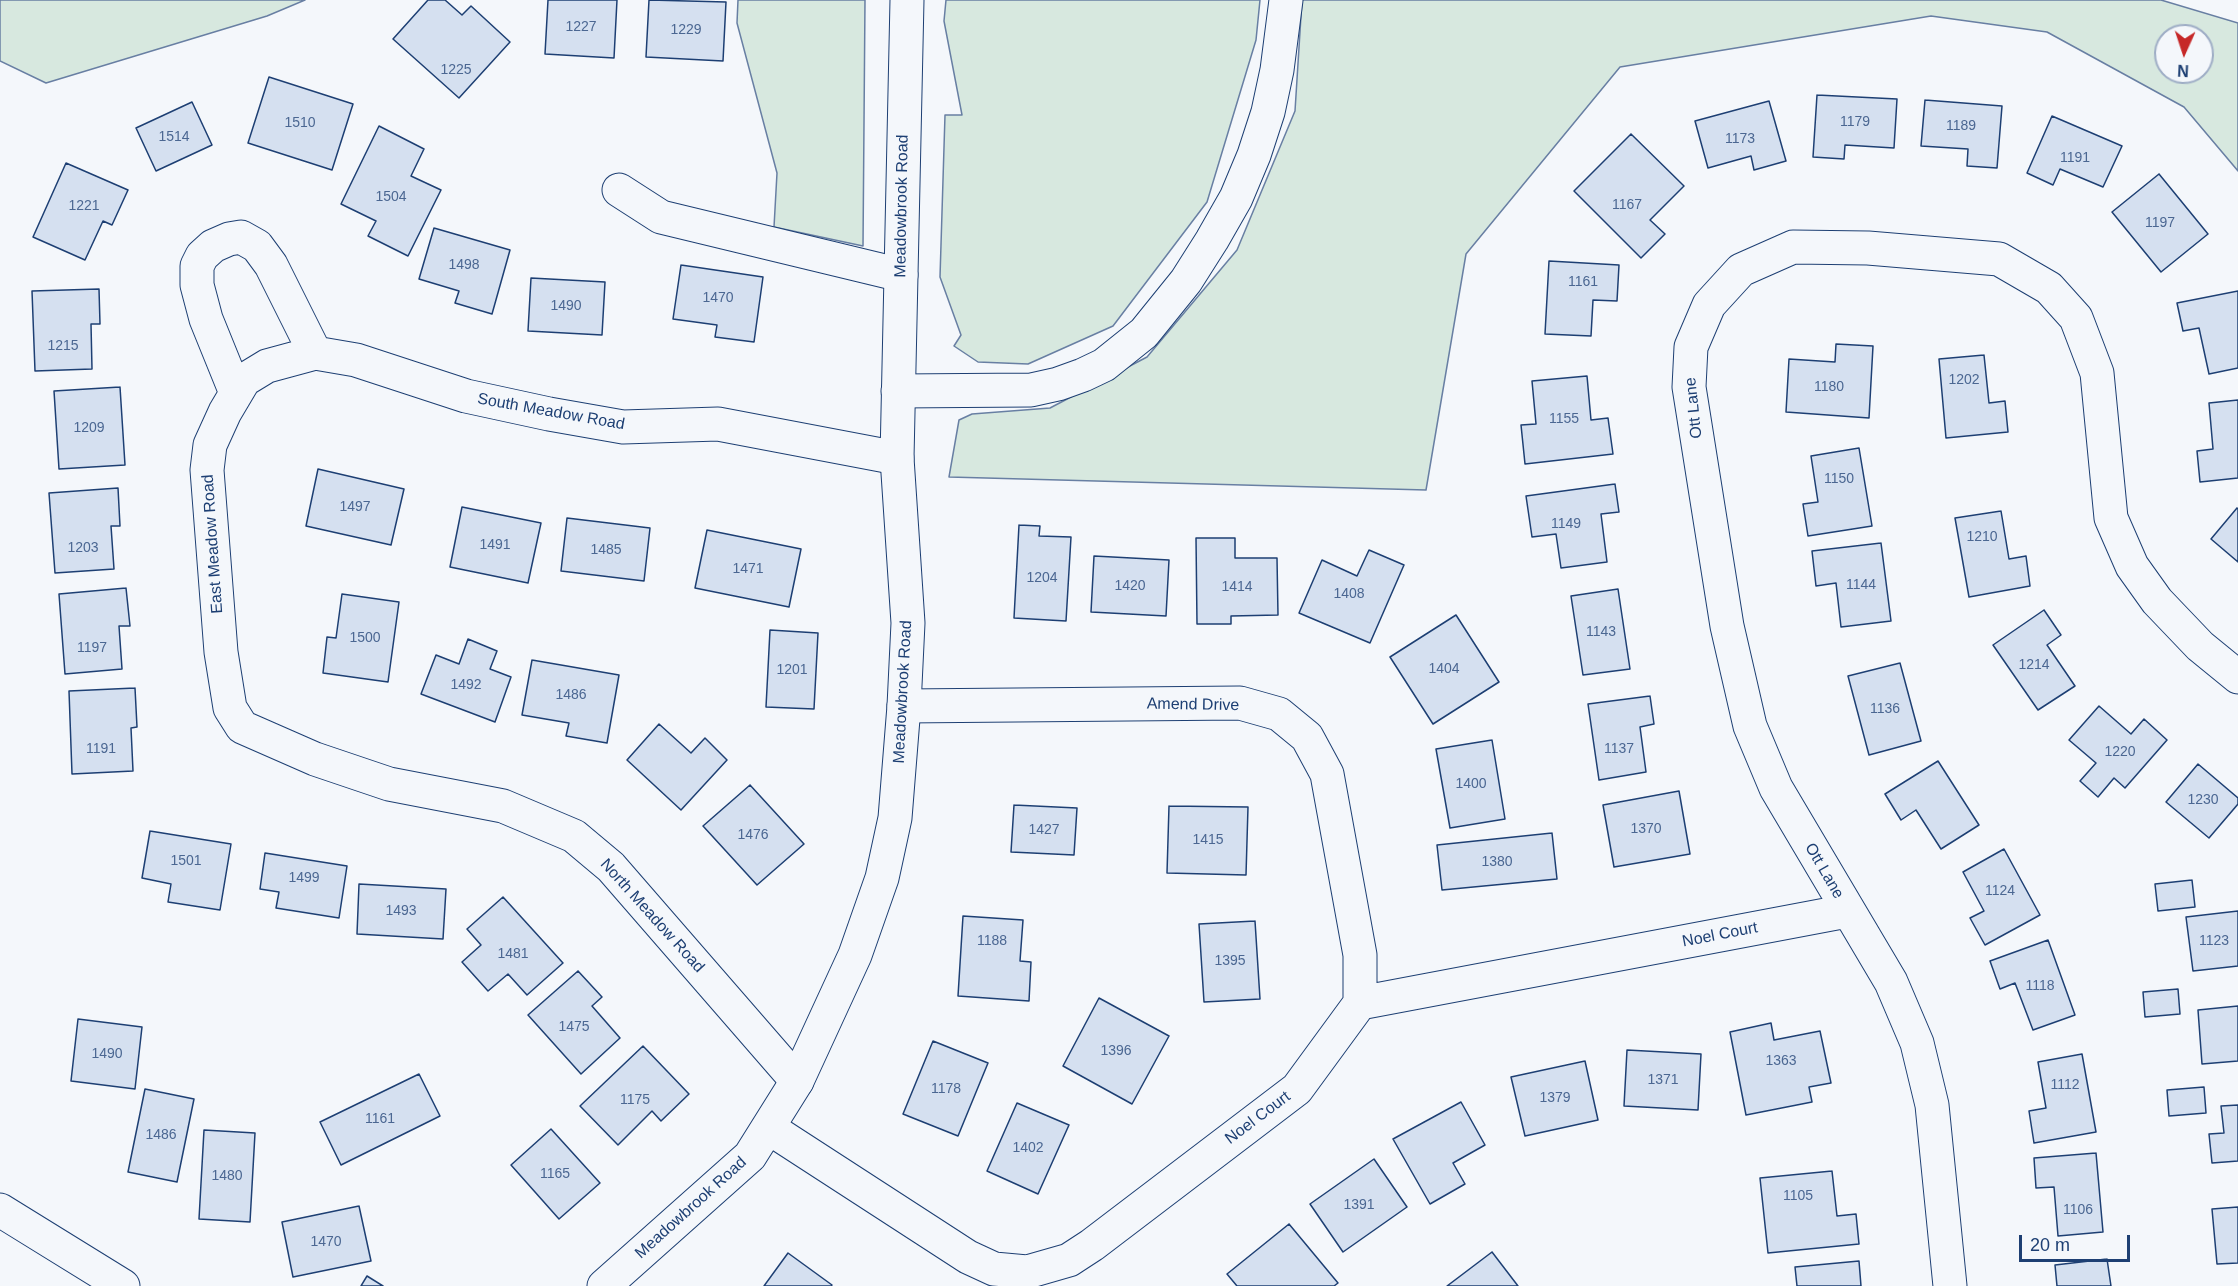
<!DOCTYPE html>
<style>
body{margin:0}
#map{position:relative;width:2238px;height:1286px;overflow:hidden;background:#f4f7fb;font-family:Arial,sans-serif}
canvas{display:block}
.north{position:absolute;left:2154px;top:24px;width:60px;height:60px;box-sizing:border-box;background:#f4f7fb;border:2px solid #9eadc5;border-radius:50%;rotate:183deg;font-size:16px;font-weight:700;line-height:24px;text-align:center;color:#1d3f73}
.north::after{content:'';display:block;margin:auto;width:21px;height:27px;background:#c62828;clip-path:polygon(50% 0,100% 100%,50% 72%,0 100%)}
.scale{position:absolute;left:2019px;top:1235px;width:111px;height:27px;box-sizing:border-box;border:3px solid #1d3f73;border-top:0;padding-left:8px;font-size:18px;line-height:21px;white-space:nowrap;color:#1d3f73;-webkit-text-stroke:4px #f4f7fb;paint-order:stroke}
</style>
<div id="map">
<canvas width="2238" height="1286"></canvas>
<div class="north">N</div>
<div class="scale">20 m</div>
</div>
<script>
const context = document.querySelector('canvas').getContext('2d');
context.lineJoin = 'round';
function fill(path, color) { context.fillStyle = color; context.fill(path, 'evenodd'); }
const toPath = rows => new Path2D(rows.map(r => 'M' + r).join(''));
function strokePath(path, color, width, dash) { context.strokeStyle = color; context.lineWidth = width; context.lineCap = dash ? 'butt' : 'round'; context.setLineDash(dash || []); context.stroke(path); }
function write(font, color, halo, rows, align = 'center') {
  context.font = font + ' Arial,sans-serif'; context.lineWidth = 4.5; context.setLineDash([]); context.textBaseline = 'middle'; context.strokeStyle = halo; context.fillStyle = color; for (const [text, x, y, turn = 0] of rows) {
    context.save(); context.translate(x, y); context.rotate((+turn || 0) * Math.PI / 180); context.textAlign = isNaN(turn) ? turn : align; if (halo) context.strokeText(text, 0, 0); context.fillText(text, 0, 0); context.restore();
  }
}
const green = toPath([
 [0,0,305,0,267,16,46,83,0,61,0,0],
 [738,0,865,0,863,246,774,227,777,173,737,23,738,0],
 [946,0,1260,0,1256,40,1207,202,1113,326,1028,364,978,362,954,346,961,335,940,277,945,115,962,115,944,21,946,0],
 [1302,0,2161,0,2238,23,2238,171,2184,107,2047,32,1931,16,1620,67,1466,254,1426,490,949,477,959,420,972,414,1050,408,1147,357,1237,250,1295,111,1302,0],
 [2166,36,2202,36,2202,72,2166,72,2166,36]
]);
const building = toPath([
 [428,0,445,0,462,15,471,6,510,42,459,98,393,39,428,0],
 [548,0,617,0,614,58,545,54,548,0],
 [649,0,726,2,723,61,646,57,649,0],
 [269,77,353,104,332,170,248,143,269,77],
 [1817,95,1897,99,1894,148,1845,145,1844,159,1813,157,1817,95],
 [1925,100,2002,106,1997,168,1967,166,1968,149,1921,146,1925,100],
 [1769,101,1786,161,1754,170,1751,156,1708,168,1695,121,1769,101],
 [192,102,212,145,156,171,136,128,192,102],
 [2052,116,2122,146,2103,187,2060,169,2053,185,2027,173,2052,116],
 [379,126,424,149,411,176,441,190,408,256,368,236,376,221,341,204,379,126],
 [1631,134,1684,186,1650,220,1665,234,1641,258,1574,191,1631,134],
 [66,163,128,190,112,225,103,221,85,260,33,237,66,163],
 [2159,174,2208,234,2161,272,2112,212,2159,174],
 [434,228,510,250,492,314,455,303,459,291,419,279,434,228],
 [1549,261,1619,265,1617,301,1593,300,1591,336,1545,334,1549,261],
 [681,265,763,277,754,342,715,337,717,325,673,319,681,265],
 [531,278,605,282,602,335,528,331,531,278],
 [99,289,100,324,91,324,92,369,35,371,32,291,99,289],
 [2238,291,2238,368,2209,374,2199,328,2183,331,2177,303,2238,291],
 [1836,344,1873,346,1869,418,1786,412,1789,359,1835,362,1836,344],
 [1984,355,1989,403,2005,401,2008,432,1946,438,1939,359,1984,355],
 [1587,376,1591,420,1608,418,1613,454,1525,464,1521,425,1536,424,1532,381,1587,376],
 [120,387,125,465,59,469,54,391,120,387],
 [2238,400,2238,478,2200,482,2197,451,2213,449,2209,403,2238,400],
 [1859,448,1872,526,1808,536,1803,504,1818,502,1811,456,1859,448],
 [318,469,404,489,391,545,306,526,318,469],
 [1615,484,1619,512,1601,514,1607,562,1561,568,1556,534,1532,537,1526,496,1615,484],
 [118,488,120,526,111,526,114,569,55,573,49,493,118,488],
 [462,507,541,523,528,583,450,567,462,507],
 [2237,508,2238,509,2238,562,2211,539,2237,508],
 [2001,511,2009,559,2026,556,2030,586,1969,597,1955,518,2001,511],
 [567,518,650,528,644,581,561,571,567,518],
 [1019,525,1040,526,1039,536,1071,537,1066,621,1014,618,1019,525],
 [707,530,801,549,789,607,695,588,707,530],
 [1196,538,1235,538,1235,558,1277,558,1278,615,1231,616,1231,624,1197,624,1196,538],
 [1881,543,1891,621,1841,627,1836,583,1816,586,1812,551,1881,543],
 [1369,550,1404,565,1370,643,1299,613,1322,560,1357,576,1369,550],
 [1094,556,1169,560,1166,616,1091,612,1094,556],
 [126,588,130,626,119,626,122,669,65,674,59,594,126,588],
 [1618,589,1630,669,1583,675,1571,596,1618,589],
 [342,594,399,602,388,682,323,673,327,637,336,638,342,594],
 [2044,610,2061,635,2047,645,2075,686,2038,710,1993,645,2044,610],
 [1456,615,1499,682,1433,724,1390,657,1456,615],
 [770,630,818,633,814,709,766,707,770,630],
 [468,639,497,651,490,669,511,677,495,722,421,694,436,655,459,664,468,639],
 [532,660,619,675,607,743,566,736,569,723,522,715,532,660],
 [1900,663,1921,741,1869,755,1848,676,1900,663],
 [135,688,137,727,131,728,133,771,72,774,69,691,135,688],
 [1650,696,1654,724,1640,727,1646,772,1599,780,1588,704,1650,696],
 [2099,706,2131,734,2144,719,2167,740,2125,788,2114,778,2098,797,2080,781,2096,763,2069,740,2099,706],
 [659,724,691,753,705,738,727,760,681,810,627,760,659,724],
 [1492,740,1505,819,1450,828,1436,749,1492,740],
 [1938,761,1979,825,1941,849,1916,810,1901,820,1885,794,1938,761],
 [2198,764,2238,798,2238,804,2209,838,2166,802,2198,764],
 [750,785,804,844,757,885,703,826,750,785],
 [1679,791,1690,854,1614,867,1603,805,1679,791],
 [1014,805,1077,808,1074,855,1011,852,1014,805],
 [1169,806,1248,807,1246,875,1167,873,1169,806],
 [150,831,231,844,220,910,168,902,171,884,142,878,150,831],
 [1552,833,1557,879,1442,890,1437,845,1552,833],
 [2004,849,2040,915,1985,945,1970,918,1984,911,1963,872,2004,849],
 [265,853,347,866,339,918,276,908,279,892,260,889,265,853],
 [2192,880,2195,907,2158,911,2155,884,2192,880],
 [359,884,446,889,443,939,357,934,359,884],
 [503,897,563,963,527,995,508,974,488,991,462,962,481,945,467,929,503,897],
 [2238,911,2238,966,2193,971,2186,917,2238,911],
 [963,916,1023,920,1020,961,1031,962,1029,1001,958,996,963,916],
 [1255,921,1260,999,1204,1002,1199,924,1255,921],
 [2048,940,2075,1015,2033,1030,2015,983,2000,989,1990,961,2048,940],
 [578,971,602,997,592,1006,620,1038,581,1074,528,1015,578,971],
 [2178,989,2180,1014,2145,1017,2143,992,2178,989],
 [1099,998,1169,1036,1132,1104,1063,1066,1099,998],
 [2238,1006,2238,1061,2202,1064,2198,1010,2238,1006],
 [78,1019,142,1027,135,1089,71,1081,78,1019],
 [1771,1023,1774,1040,1820,1031,1831,1083,1809,1087,1812,1102,1746,1115,1730,1032,1771,1023],
 [933,1041,988,1063,958,1136,903,1114,933,1041],
 [643,1046,689,1094,661,1121,652,1111,618,1145,580,1106,643,1046],
 [1627,1050,1701,1054,1698,1110,1624,1106,1627,1050],
 [2082,1054,2096,1132,2034,1143,2029,1111,2046,1108,2038,1062,2082,1054],
 [1585,1061,1598,1120,1525,1136,1511,1077,1585,1061],
 [419,1074,440,1116,341,1165,320,1122,419,1074],
 [2204,1087,2206,1113,2169,1116,2167,1090,2204,1087],
 [145,1089,194,1099,177,1182,128,1172,145,1089],
 [1461,1102,1485,1145,1453,1163,1465,1184,1430,1204,1393,1139,1461,1102],
 [1017,1103,1069,1125,1038,1194,987,1171,1017,1103],
 [2238,1105,2238,1161,2212,1163,2209,1134,2224,1133,2221,1106,2238,1105],
 [551,1129,600,1183,559,1219,511,1165,551,1129],
 [204,1130,255,1133,250,1222,199,1219,204,1130],
 [2096,1153,2103,1232,2058,1236,2054,1187,2036,1188,2034,1158,2096,1153],
 [1374,1159,1407,1207,1343,1252,1310,1204,1374,1159],
 [1832,1171,1837,1216,1856,1214,1859,1244,1768,1253,1760,1178,1832,1171],
 [359,1206,371,1261,293,1277,282,1222,359,1206],
 [2238,1207,2238,1263,2217,1264,2212,1209,2238,1207],
 [1289,1224,1338,1283,1334,1286,1237,1286,1227,1274,1289,1224],
 [1492,1252,1518,1286,1447,1286,1492,1252],
 [788,1253,832,1285,831,1286,764,1286,788,1253],
 [2107,1259,2111,1286,2057,1286,2055,1265,2107,1259],
 [1859,1261,1861,1286,1797,1286,1795,1267,1859,1261],
 [367,1276,383,1286,361,1286,367,1276]
]);
const street = toPath([
 [619,190,661,217,901,275],
 [236,393,206,319,197,285,197,266,202,256,213,246,229,239,241,237,257,246,271,265,315,353],
 [904,706,1240,703,1279,714,1307,737,1327,774,1360,955,1360,1003],
 [797,1081,611,867,574,836,503,806,389,784,315,759,242,727,230,708,221,652,207,470,210,445,225,412,244,380,267,366,315,353,356,360,466,396,549,414,623,427,718,424,897,458],
 [769,1128,968,1257,994,1269,1027,1272,1069,1260,1092,1245,1297,1089,1360,1003,1847,911],
 [1950,1286,1932,1105,1917,1043,1891,982,1776,788,1750,726,1727,626,1689,387,1691,347,1709,305,1741,270,1793,247,1868,248,1999,259,2049,288,2076,318,2097,373,2111,518,2132,566,2157,601,2200,646,2238,677]
]);
const secondary = toPath([
 [604,1286,750,1156,797,1081,855,955,882,878,895,818,904,706,908,623,897,458,907,0]
]);
const primary = toPath([
 [0,1210,123,1286]
]);
const highway = toPath([
 [898,391,1031,390,1058,384,1083,375,1104,365,1144,333,1186,281,1212,240,1236,198,1254,155,1268,112,1277,70,1286,0]
]);
const numberNames = [
 ["1227",581,27],
 ["1229",686,30],
 ["1225",456,70],
 ["1179",1855,122],
 ["1510",300,123],
 ["1189",1961,126],
 ["1514",174,137],
 ["1173",1740,139],
 ["1191",2075,158],
 ["1504",391,197],
 ["1167",1627,205],
 ["1221",84,206],
 ["1197",2160,223],
 ["1498",464,265],
 ["1161",1583,282],
 ["1470",718,298],
 ["1490",566,306],
 ["1215",63,346],
 ["1202",1964,380],
 ["1180",1829,387],
 ["1155",1564,419],
 ["1209",89,428],
 ["1150",1839,479],
 ["1497",355,507],
 ["1149",1566,524],
 ["1210",1982,537],
 ["1491",495,545],
 ["1203",83,548],
 ["1485",606,550],
 ["1471",748,569],
 ["1204",1042,578],
 ["1144",1861,585],
 ["1420",1130,586],
 ["1414",1237,587],
 ["1408",1349,594],
 ["1143",1601,632],
 ["1500",365,638],
 ["1197",92,648],
 ["1214",2034,665],
 ["1404",1444,669],
 ["1201",792,670],
 ["1492",466,685],
 ["1486",571,695],
 ["1136",1885,709],
 ["1191",101,749],
 ["1137",1619,749],
 ["1220",2120,752],
 ["1400",1471,784],
 ["1230",2203,800],
 ["1370",1646,829],
 ["1427",1044,830],
 ["1476",753,835],
 ["1415",1208,840],
 ["1501",186,861],
 ["1380",1497,862],
 ["1499",304,878],
 ["1124",2000,891],
 ["1493",401,911],
 ["1188",992,941],
 ["1123",2214,941],
 ["1481",513,954],
 ["1395",1230,961],
 ["1118",2040,986],
 ["1475",574,1027],
 ["1396",1116,1051],
 ["1490",107,1054],
 ["1363",1781,1061],
 ["1371",1663,1080],
 ["1112",2065,1085],
 ["1178",946,1089],
 ["1379",1555,1098],
 ["1175",635,1100],
 ["1161",380,1119],
 ["1486",161,1135],
 ["1402",1028,1148],
 ["1165",555,1174],
 ["1480",227,1176],
 ["1105",1798,1196],
 ["1391",1359,1205],
 ["1106",2078,1210],
 ["1470",326,1242]
];
const streetNames = [
 ["Meadowbrook Road",902,206,-89],
 ["Ott Lane",1694,408,-96],
 ["South Meadow Road",551,412,10],
 ["East Meadow Road",213,544,-94],
 ["Meadowbrook Road",903,692,-87],
 ["Amend Drive",1193,705,1],
 ["Ott Lane",1824,871,60],
 ["North Meadow Road",652,916,48],
 ["Noel Court",1720,935,-11],
 ["Noel Court",1258,1118,-37],
 ["Meadowbrook Road",691,1208,-42]
];
fill(green, '#d7e8df');
strokePath(green, '#687fa3', 1.5);
fill(building, '#d5e0f0');
strokePath(building, '#1d3f73', 1.5);
strokePath(street, '#1d3f73', 35);
strokePath(secondary, '#1d3f73', 35);
strokePath(primary, '#1d3f73', 35);
strokePath(highway, '#1d3f73', 35);
strokePath(street, '#f4f7fb', 33);
strokePath(secondary, '#f4f7fb', 33);
strokePath(primary, '#f4f7fb', 33);
strokePath(highway, '#f4f7fb', 33);
write('14px', '#4b6792', null, numberNames);
write('16px', '#1d3f73', '#f4f7fb', streetNames);
</script>
